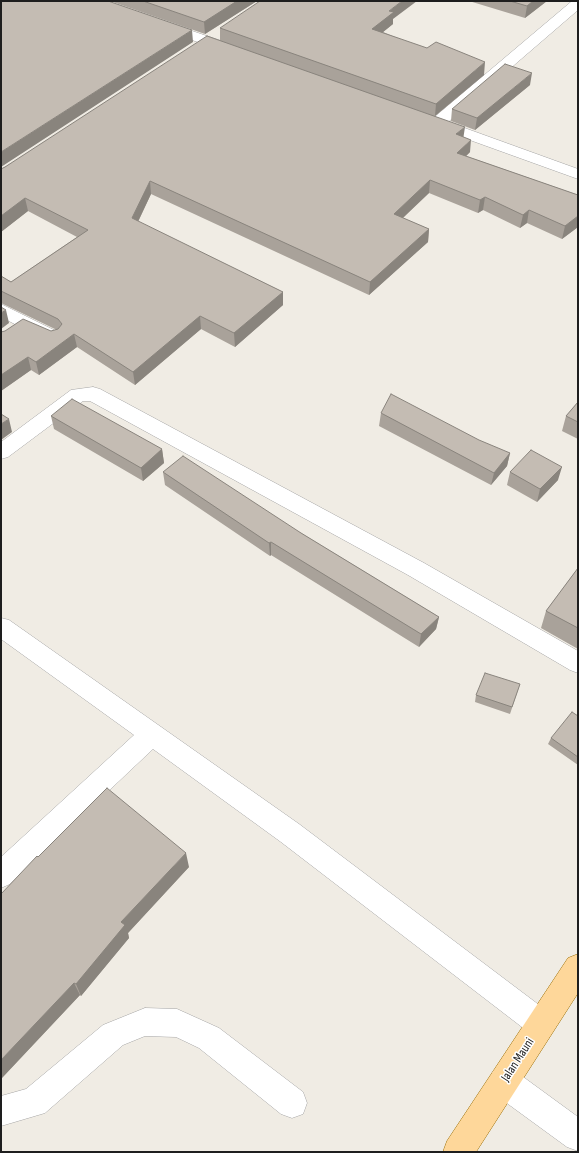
<!DOCTYPE html>
<style>
body{margin:0}
#map{position:relative;width:579px;height:1153px;overflow:hidden;background:#f0ece4;font-family:"Sofia Sans Condensed",sans-serif}
canvas{display:block}
.frame{position:absolute;inset:0;border:2px solid #1e1e1e;pointer-events:none}
</style>
<div id="map">
<canvas width="579" height="1153"></canvas>
<div class="frame"></div>
</div>
<script>
const context = document.querySelector('canvas').getContext('2d');
context.lineJoin = 'round';
const toPath = rows => new Path2D(rows.map(r => 'M' + r).join(''));
function strokePath(path, color, width, dash) { context.strokeStyle = color; context.lineWidth = width; context.lineCap = dash ? 'butt' : 'round'; context.setLineDash(dash || []); context.stroke(path); }
function fill(path, color) { context.fillStyle = color; context.fill(path, 'evenodd'); }
function write(font, color, halo, rows, align = 'center') {
  context.font = font + ' "Sofia Sans Condensed",sans-serif'; context.lineWidth = 3; context.setLineDash([]); context.textBaseline = 'middle'; context.strokeStyle = halo; context.fillStyle = color; for (const [text, x, y, turn = 0] of rows) {
    context.save(); context.translate(x, y); context.rotate((+turn || 0) * Math.PI / 180); context.textAlign = isNaN(turn) ? turn : align; if (halo) context.strokeText(text, 0, 0); context.fillText(text, 0, 0); context.restore();
  }
}
const minor = toPath([
 [572,1,578,1,578,10,448,122,578,169,578,179,431,126,428,123,431,120,572,1],
 [163,21,236,46,238,49,236,52,226,52,158,28,156,25,158,22,163,21],
 [1,304,54,330,57,334,54,338,48,340,42,338,1,317,1,304],
 [93,387,100,389,424,563,578,651,578,673,570,670,408,575,90,401,83,401,8,457,1,459,1,442,71,390,93,387],
 [1,618,9,620,299,824,551,1014,555,1024,551,1034,541,1038,531,1034,281,842,153,749,10,884,1,888,1,857,134,735,1,639,1,618],
 [145,1008,177,1009,219,1028,303,1092,307,1103,303,1114,292,1118,281,1114,199,1048,176,1037,145,1036,123,1045,45,1113,1,1126,1,1096,26,1089,103,1025,145,1008],
 [504,1067,515,1071,578,1117,578,1151,567,1147,493,1093,489,1082,493,1071,504,1067]
]);
const major = toPath([
 [578,954,578,993,476,1152,443,1152,447,1141,568,958,578,954]
]);
const wall = toPath([
 [110,1,257,1,205,34],
 [469,1,547,1,525,18],
 [393,19,393,24,383,32,484,75,435,116,463,137,470,152,466,156,578,195,578,227,562,239,527,223,520,228,483,210,478,213,429,193,403,218,429,229,428,242,369,295,151,194,138,222,283,292,283,305,235,347,201,329,135,385,77,347,39,375,31,370,1,391,1,332,51,331,57,330,1,303,1,276,11,282,77,237,28,211,1,232,1,169,5,167,220,41,220,28],
 [530,85,475,130,451,121,452,109],
 [578,402,578,439,562,431,566,416],
 [381,413,510,453,507,466,491,485,379,426],
 [51,416,162,449,164,463,143,481,54,429],
 [163,472,301,533,439,617,436,629,419,647,271,555,270,556,165,485],
 [510,472,558,480,537,502,507,485],
 [578,568,578,649,541,628,546,611],
 [520,684,510,714,475,702,476,695],
 [578,716,578,765,548,744,551,738],
 [38,857,189,867,128,933,129,938,81,996,80,995,1,1079]
]);
const shadedWall = toPath([
 [237,1,257,1,205,34,204,22],
 [402,1,417,1,393,19,393,24,372,41,372,29,389,11],
 [533,1,547,1,525,18,527,6],
 [192,30,193,42,1,167,1,152],
 [485,62,484,75,435,116,436,104],
 [532,73,530,85,475,130,477,118],
 [465,127,463,140,456,134],
 [471,140,470,152,456,166,457,153],
 [430,180,429,193,393,227,394,214],
 [150,181,151,194,133,232,132,218],
 [485,197,483,210,478,213,480,200],
 [25,198,28,211,1,232,1,216],
 [529,210,527,223,520,228,523,215],
 [578,216,578,227,562,239,565,226],
 [429,229,428,242,369,295,370,282],
 [283,292,283,305,235,347,234,333],
 [6,310,9,323,1,329,1,313],
 [200,316,201,329,135,385,133,372],
 [74,334,77,347,39,375,36,362],
 [28,357,31,370,1,391,1,375],
 [9,419,12,432,1,440,1,424],
 [162,449,164,463,143,481,141,468],
 [510,453,507,466,491,485,494,473],
 [562,467,558,480,537,502,540,489],
 [271,542,271,555,270,556,269,543],
 [439,617,436,629,419,647,421,634],
 [186,853,189,867,128,933,129,938,81,996,76,984,121,922],
 [74,983,80,995,1,1079,1,1060]
]);
const building = toPath([
 [1,1,108,1,192,30,1,152,1,1],
 [143,1,237,1,204,22,143,1],
 [260,1,402,1,389,11,394,12,372,29,427,48,436,42,485,62,436,104,220,28,260,1],
 [510,1,533,1,527,6,510,1],
 [207,36,465,127,456,134,471,140,457,153,578,195,578,216,565,226,529,210,523,215,485,197,480,200,430,180,394,214,429,229,370,282,150,181,132,218,283,292,234,333,200,316,133,372,74,334,36,362,28,357,1,375,1,332,5,331,23,319,51,331,58,329,62,324,58,319,1,291,1,276,11,282,88,230,25,198,1,216,1,169,5,167,207,36],
 [505,64,532,73,477,118,452,109,505,64],
 [1,307,6,310,1,313,1,307],
 [391,394,479,440,510,453,494,473,381,413,391,394],
 [72,399,162,449,141,468,51,416,72,399],
 [578,402,578,422,566,416,578,402],
 [1,414,9,419,1,424,1,414],
 [531,450,562,467,540,489,510,472,531,450],
 [183,456,301,533,439,617,421,634,271,542,269,543,163,472,183,456],
 [578,568,578,628,546,611,578,568],
 [485,673,520,684,512,707,476,695,485,673],
 [572,712,578,716,578,757,551,738,572,712],
 [107,788,186,853,121,922,125,925,76,984,74,983,1,1060,1,894,37,856,38,857,107,788]
]);
const nearStreetnames = [
 ["Jalan Mauni",518,1060,-57]
];
strokePath(minor, '#a5a5a5', 1);
strokePath(major, '#996c00', 1);
fill(minor, '#fff');
fill(major, '#fed79a');
fill(wall, '#a9a29a');
fill(shadedWall, '#89847d');
fill(building, '#c4bcb3');
strokePath(building, '#89847d', 1);
write('13px', '#1e1e1e', '#fff', nearStreetnames);
</script>
